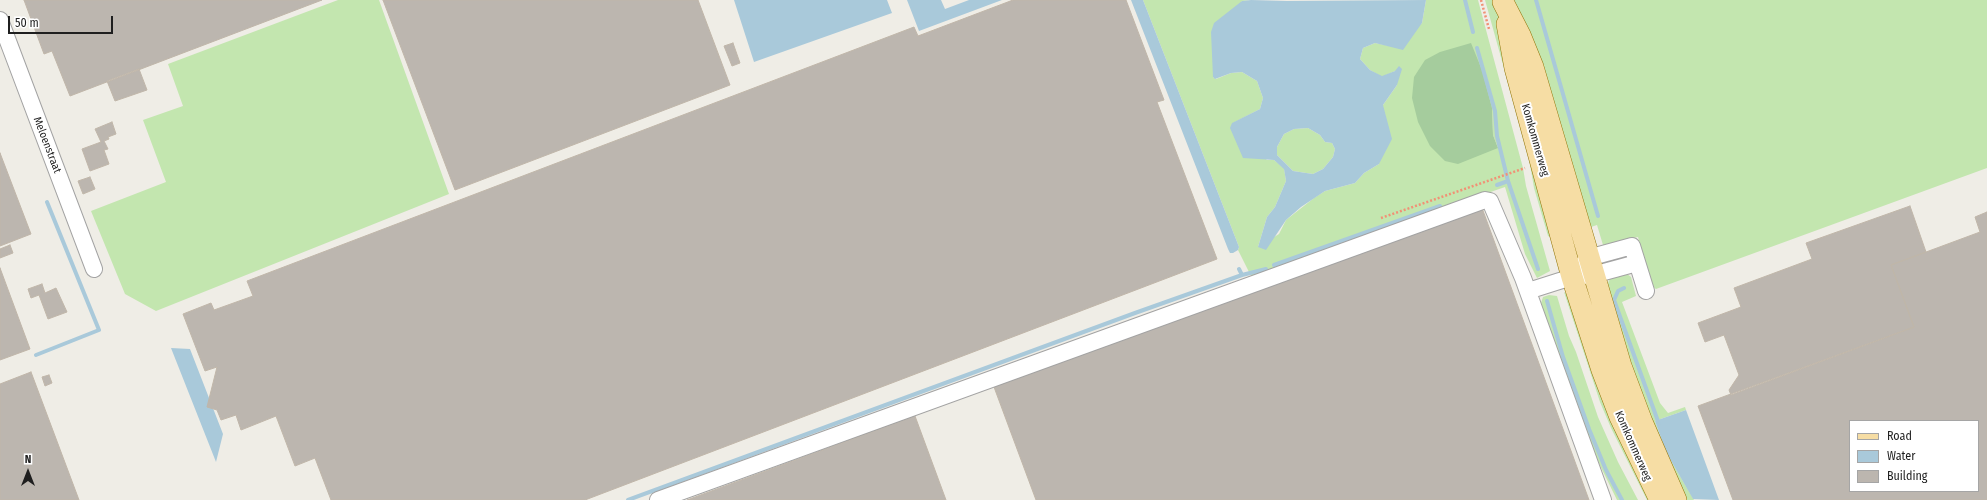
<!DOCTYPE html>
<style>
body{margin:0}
#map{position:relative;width:1987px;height:500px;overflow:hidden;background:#efede6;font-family:"Fira Sans Condensed",sans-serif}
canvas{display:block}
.legend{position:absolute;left:1849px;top:420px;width:130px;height:72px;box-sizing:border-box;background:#fff;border:1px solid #a5a5a5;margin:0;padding:5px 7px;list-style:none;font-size:12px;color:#1f1f1f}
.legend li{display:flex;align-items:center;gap:8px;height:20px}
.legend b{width:20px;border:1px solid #a5a5a5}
.north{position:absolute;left:8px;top:452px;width:40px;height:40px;-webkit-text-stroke:3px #fff;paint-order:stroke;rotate:0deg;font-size:11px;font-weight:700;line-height:16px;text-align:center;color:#1f1f1f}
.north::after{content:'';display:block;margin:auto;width:14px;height:18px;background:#1f1f1f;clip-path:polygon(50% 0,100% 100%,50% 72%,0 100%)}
.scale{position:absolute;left:8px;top:16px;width:105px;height:18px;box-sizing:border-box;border:2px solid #1f1f1f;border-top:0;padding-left:5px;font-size:12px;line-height:14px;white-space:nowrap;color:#1f1f1f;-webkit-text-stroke:3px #fff;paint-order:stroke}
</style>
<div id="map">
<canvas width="1987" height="500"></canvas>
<ul class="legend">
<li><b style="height:5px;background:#f6dda4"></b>Road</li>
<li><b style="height:11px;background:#a9c9da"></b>Water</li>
<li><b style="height:11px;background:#bcb6af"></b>Building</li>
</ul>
<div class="north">N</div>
<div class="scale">50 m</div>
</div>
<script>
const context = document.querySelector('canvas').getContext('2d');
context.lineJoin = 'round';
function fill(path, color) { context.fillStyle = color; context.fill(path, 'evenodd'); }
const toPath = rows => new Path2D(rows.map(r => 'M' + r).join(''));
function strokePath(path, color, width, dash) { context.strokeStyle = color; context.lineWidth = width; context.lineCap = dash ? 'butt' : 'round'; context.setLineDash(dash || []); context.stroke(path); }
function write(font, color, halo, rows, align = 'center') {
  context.font = font + ' "Fira Sans Condensed",sans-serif'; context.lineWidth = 4; context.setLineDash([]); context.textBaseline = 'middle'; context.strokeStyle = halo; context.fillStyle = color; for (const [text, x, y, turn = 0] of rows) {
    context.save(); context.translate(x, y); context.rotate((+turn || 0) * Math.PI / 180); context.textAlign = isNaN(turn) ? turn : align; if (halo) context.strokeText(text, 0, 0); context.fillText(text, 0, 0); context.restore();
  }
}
const grass = toPath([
 [338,0,379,0,449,194,156,311,125,294,91,211,166,182,143,120,183,106,168,64],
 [1143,0,1251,0,1242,1,1213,58,1213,77,1216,79,1231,73,1242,72,1257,81,1263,98,1260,109,1233,123,1267,160,1274,160,1284,168,1286,181,1275,207,1267,217,1258,247,1279,234,1286,220,1314,198,1325,191,1355,183,1364,173,1379,164,1383,105,1397,85,1395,71,1382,77,1370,70,1360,59,1363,48,1375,43,1395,47,1422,23,1426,0,1478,0,1523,168,1526,186,1550,271,1537,278,1525,254,1505,187,1395,225,1252,278,1238,250,1239,247],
 [1440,52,1492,108,1493,135,1498,148],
 [1485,0,1495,0,1553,238,1548,236,1534,188,1529,158],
 [1514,0,1987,0,1987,168,1656,289,1652,286,1638,237,1603,245,1597,225,1585,229],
 [1308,128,1320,135,1325,142,1332,143,1335,149,1333,157,1323,169,1313,174,1293,171,1277,155,1277,147,1284,134,1294,129],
 [1627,274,1631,277,1636,296,1622,302,1660,403,1668,413,1685,407,1686,410,1655,421,1666,452,1694,500,1681,500,1676,493,1605,290,1611,276],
 [1564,292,1573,299,1654,500,1647,500,1611,428,1600,402],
 [1549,295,1557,296,1569,336,1576,352,1598,417,1618,462,1638,500,1617,500,1588,441,1574,406,1541,303,1543,297]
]);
const forest = toPath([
 [1471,43,1482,70,1492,108,1493,135,1498,148,1458,164,1445,161,1430,146,1418,122,1412,98,1414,77,1425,60,1440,52]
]);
const water = toPath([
 [734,0,887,0,892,13,754,62],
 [907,0,941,0,945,9,969,0,1002,0,919,31],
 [1131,0,1143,0,1239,247,1238,250,1233,253,1230,253,1228,249],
 [1251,0,1287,1,1426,0,1422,23,1403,50,1375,43,1363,48,1360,59,1370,70,1382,76,1395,71,1399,66,1402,69,1397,85,1383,105,1392,139,1379,164,1364,173,1355,183,1325,191,1301,207,1286,220,1266,250,1258,247,1267,217,1275,207,1286,181,1284,169,1274,160,1243,158,1230,128,1232,123,1260,109,1263,98,1257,81,1242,72,1231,73,1215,79,1213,77,1211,32,1214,23,1242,1],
 [1308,128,1320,135,1325,142,1332,143,1335,149,1333,157,1323,169,1313,174,1293,171,1277,155,1277,147,1284,134,1294,129],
 [171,348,190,349,223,434,216,462],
 [1686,410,1719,500,1693,499,1666,452,1655,421]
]);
const stream = toPath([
 [1465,0,1473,32],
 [1536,0,1598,216],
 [1477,48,1495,111,1497,136,1508,181,1538,269],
 [1497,185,1508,181],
 [1274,265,1440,206],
 [1239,269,1242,275],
 [1624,288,1618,291,1614,300,1659,424],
 [1547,301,1563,357,1589,429,1606,470,1622,500],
 [36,355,99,330,47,202],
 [628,500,1135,313,1242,275,1266,269]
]);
const building = toPath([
 [24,0,322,0,70,96,52,51,44,54,24,0],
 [383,0,698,0,730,85,455,190,383,0],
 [1013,0,1126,0,1164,100,1157,102,1217,259,585,500,331,500,315,458,295,466,276,416,241,430,236,415,221,420,217,410,207,407,217,367,205,371,183,314,211,303,214,310,253,296,247,281,914,27,918,36,1013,0],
 [733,43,740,63,732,66,724,46,733,43],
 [139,69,147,90,115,101,107,81,139,69],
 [112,122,116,134,108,137,109,139,104,141,108,149,104,150,109,164,90,171,82,149,101,142,95,129,112,122],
 [0,153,31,234,0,246,0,153],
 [90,177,95,189,83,194,78,181,90,177],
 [1910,206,1926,252,1891,265,1914,327,1731,395,1729,390,1739,375,1724,335,1705,342,1698,323,1741,307,1734,288,1812,259,1806,243,1910,206],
 [1482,208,1589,500,1036,500,994,387,1482,208],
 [1987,212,1987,500,1733,500,1698,406,1914,327,1891,265,1980,232,1975,217,1987,212],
 [1850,421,1978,421,1978,491,1850,491,1850,421],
 [10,245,13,253,0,258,0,249,10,245],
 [0,268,30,349,0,360,0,268],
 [42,284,45,293,56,288,67,312,48,319,39,295,31,298,28,289,42,284],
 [31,372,79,500,0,500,0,384,31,372],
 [49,375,52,383,45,386,42,377,49,375],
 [915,416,946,500,687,500,915,416]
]);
const path = toPath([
 [1481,0,1489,29],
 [1381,218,1525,168]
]);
const minor = toPath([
 [0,20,94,269],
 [1582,265,1588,258,1632,246,1646,291],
 [1528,291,1572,277,1593,275,1637,263],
 [658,500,1485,200,1490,201,1523,278,1603,500]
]);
const major = toPath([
 [1503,2,1520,35,1533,67,1621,366,1642,422,1676,500],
 [1507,24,1515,68,1572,277,1602,370,1620,417,1660,500]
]);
const streetNames = [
 ["Komkommerweg",1535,140,74],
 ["Meloenstraat",47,145,69],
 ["Komkommerweg",1633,446,66]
];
fill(grass, '#c3e6af');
fill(forest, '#a5cc9d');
fill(water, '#a9c9da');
strokePath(stream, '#a9c9da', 4);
fill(building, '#bcb6af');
strokePath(building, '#c0b6a9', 1);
strokePath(minor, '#a3a3a3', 18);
strokePath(major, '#917509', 22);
strokePath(path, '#f19175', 2.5, [2, 2]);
strokePath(minor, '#fff', 16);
strokePath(major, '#f6dda4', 21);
write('11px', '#1f1f1f', '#fff', streetNames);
</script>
